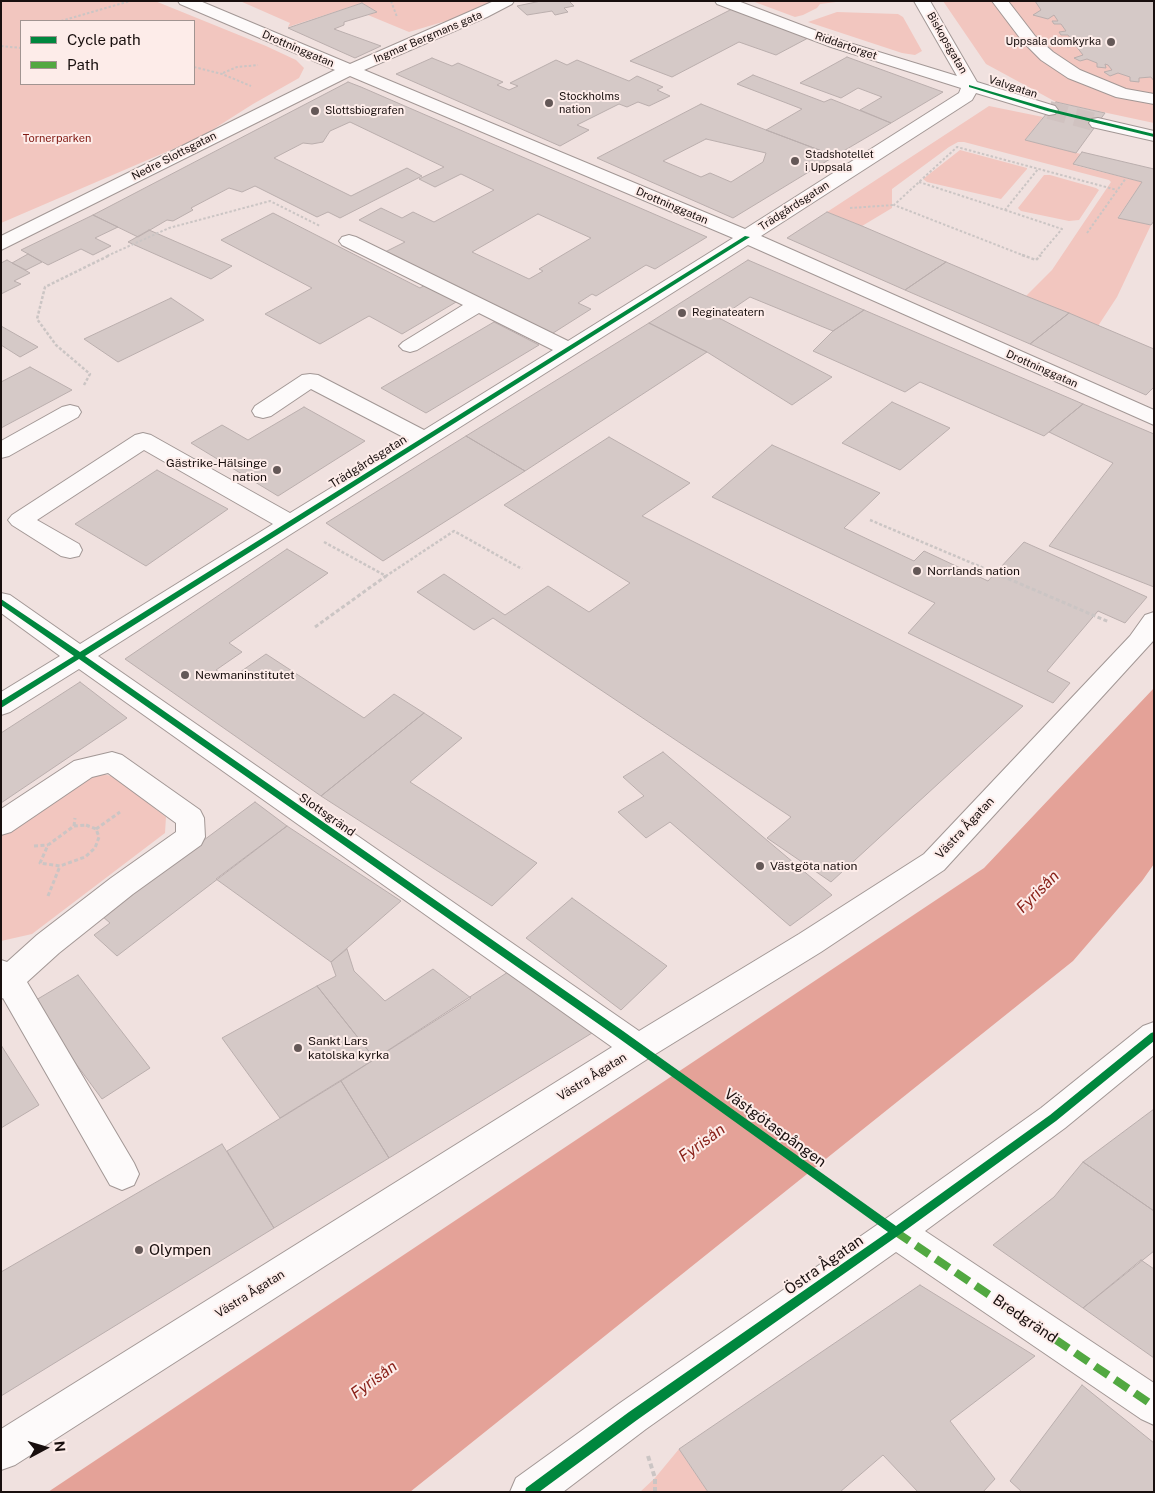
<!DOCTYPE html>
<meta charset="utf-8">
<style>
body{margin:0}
#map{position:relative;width:1155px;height:1493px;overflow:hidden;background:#f0e1df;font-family:"Public Sans",sans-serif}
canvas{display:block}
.frame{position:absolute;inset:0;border:2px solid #180f0e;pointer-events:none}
.legend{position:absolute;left:20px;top:20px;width:175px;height:65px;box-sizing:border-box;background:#fdece9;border:1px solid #a19491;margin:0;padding:6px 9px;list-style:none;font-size:15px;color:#180f0e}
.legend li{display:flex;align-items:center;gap:10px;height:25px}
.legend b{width:25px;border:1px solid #a19491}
.north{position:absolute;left:20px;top:1423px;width:50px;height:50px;-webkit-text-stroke:4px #fdece9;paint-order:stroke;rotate:84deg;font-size:14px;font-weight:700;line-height:20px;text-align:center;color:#180f0e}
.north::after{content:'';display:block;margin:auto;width:18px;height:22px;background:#180f0e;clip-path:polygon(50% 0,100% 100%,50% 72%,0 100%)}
</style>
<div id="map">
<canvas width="1155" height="1493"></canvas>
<div class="frame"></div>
<ul class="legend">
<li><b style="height:6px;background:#00873e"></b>Cycle path</li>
<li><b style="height:6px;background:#52a841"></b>Path</li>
</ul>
<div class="north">N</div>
</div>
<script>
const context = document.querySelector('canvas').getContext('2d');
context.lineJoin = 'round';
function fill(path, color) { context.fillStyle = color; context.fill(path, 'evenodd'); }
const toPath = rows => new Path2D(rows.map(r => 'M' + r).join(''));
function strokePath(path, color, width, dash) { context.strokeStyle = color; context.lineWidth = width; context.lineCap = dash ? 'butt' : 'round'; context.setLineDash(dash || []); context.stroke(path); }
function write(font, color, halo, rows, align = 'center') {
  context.font = font + ' "Public Sans",sans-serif'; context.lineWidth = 4; context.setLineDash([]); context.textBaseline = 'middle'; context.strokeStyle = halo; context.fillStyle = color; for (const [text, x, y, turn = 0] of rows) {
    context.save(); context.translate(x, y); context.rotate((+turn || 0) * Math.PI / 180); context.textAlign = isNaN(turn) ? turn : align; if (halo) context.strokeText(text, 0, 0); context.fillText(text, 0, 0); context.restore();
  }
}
const green = toPath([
 [1,1,155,1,266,46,296,60,304,68,299,78,253,104,201,137,1,223],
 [21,21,194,21,194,84,21,84],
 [240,1,495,1,456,18,409,32,368,15,377,12,362,3,288,27,290,23],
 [752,1,844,1,820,4,817,8,803,15,795,17],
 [943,1,1154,1,1154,123,1056,102,986,64],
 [837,12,898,14,903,17,922,51,915,55,902,53,808,22],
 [989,106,1043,117,1025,140,1081,154,1074,165,1142,182,1118,217,1151,225,1117,297,1098,326,1026,296,1052,270,1111,182,1109,180,964,142,958,142,949,147,892,189,892,208,862,226,827,212],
 [960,150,1027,168,1027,169,1001,199,927,182,923,179],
 [1044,175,1050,175,1096,188,1099,190,1079,220,1069,221,1021,211,1018,208],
 [103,774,115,777,166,817,165,833,32,934,1,941,1,834,95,775],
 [679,1449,708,1492,640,1492,655,1478]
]);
const water = toPath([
 [1154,688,1154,864,1142,881,1073,961,410,1492,48,1492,984,868]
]);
const building = toPath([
 [541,1,569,1,574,6,564,8,568,12,555,15,552,11,527,15,517,6,541,1],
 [1035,1,1154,1,1154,81,1151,77,1139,78,1139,82,1130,81,1130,77,1118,73,1110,76,1104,72,1112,70,1108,65,1105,64,1106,68,1097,67,1097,63,1087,59,1080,61,1074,58,1083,55,1076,46,1067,47,1063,42,1073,42,1068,35,1061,35,1059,32,1066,31,1061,24,1054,24,1052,21,1058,21,1054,15,1048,19,1033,15,1041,10,1035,1],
 [362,3,377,12,344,22,344,25,334,29,381,46,355,58,288,28,362,3],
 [732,9,810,37,776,55,739,42,672,77,630,61,732,9],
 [847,57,943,92,891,123,860,110,882,97,858,88,841,98,800,83,847,57],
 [432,58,452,66,458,63,503,82,497,85,509,90,518,86,510,83,556,60,567,65,577,60,629,81,637,76,663,87,657,90,670,96,649,106,638,102,627,107,619,104,577,125,589,130,560,146,396,74,432,58],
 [753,75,824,102,831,99,891,123,835,156,766,130,802,109,737,84,753,75],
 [348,82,361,87,707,237,655,269,646,265,596,296,592,294,578,303,591,309,550,335,468,295,402,334,369,316,320,344,265,314,312,288,221,240,273,213,420,288,437,278,385,252,405,242,359,220,381,208,402,218,413,212,434,222,494,190,461,174,435,187,419,179,444,167,350,122,330,131,323,142,312,144,303,143,274,158,351,196,407,168,422,176,340,218,328,212,317,217,255,186,242,192,229,188,191,208,193,210,173,221,167,220,138,237,93,215,348,82],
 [538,214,591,238,539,269,543,271,529,279,472,252,538,214],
 [1056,102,1105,113,1076,153,1025,140,1056,102],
 [701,104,766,130,835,156,733,218,597,158,701,104],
 [706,139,766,153,763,162,731,182,710,173,701,177,663,161,706,139],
 [1082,152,1154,169,1154,221,1151,225,1118,218,1142,182,1073,164,1082,152],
 [827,212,862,226,946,262,905,290,787,238,827,212],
 [93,215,118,227,95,238,111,246,93,255,81,249,48,265,21,250,93,215],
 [149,230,232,266,211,279,128,242,149,230],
 [28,254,42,262,26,270,12,263,28,254],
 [7,260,30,273,14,281,21,284,1,294,1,263,7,260],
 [748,260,864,310,833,331,750,297,719,318,832,377,792,405,707,352,649,323,748,260],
 [946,262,1026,296,1069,313,1030,344,905,290,946,262],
 [171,298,204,320,118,362,84,339,171,298],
 [864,310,985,362,1083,404,1044,436,920,382,905,392,813,351,833,331,864,310],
 [1069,313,1154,349,1154,387,1146,395,1030,344,1069,313],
 [494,322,539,345,426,413,381,388,494,322],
 [649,323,707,352,525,471,466,436,649,323],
 [1,326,38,347,20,357,1,345,1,326],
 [30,367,72,390,1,428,1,382,30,367],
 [892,402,950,428,900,470,842,443,892,402],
 [1083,404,1154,434,1154,587,1049,546,1113,463,1049,432,1083,404],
 [304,407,365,441,278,496,191,443,222,425,248,440,304,407],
 [466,436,525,471,383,561,326,523,466,436],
 [609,437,690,483,642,516,1023,706,831,882,767,838,791,817,493,618,474,630,417,592,444,574,505,615,548,586,589,612,630,583,504,505,609,437],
 [772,445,880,493,844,528,914,561,924,551,988,581,1024,542,1147,597,1125,623,1098,611,1047,671,1070,683,1053,703,908,633,935,603,712,497,772,445],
 [157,470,228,509,146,566,75,524,157,470],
 [287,549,328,573,229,643,242,652,216,670,230,679,266,654,364,718,394,694,424,713,321,796,125,659,287,549],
 [80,682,127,718,1,803,1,733,80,682],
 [424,713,462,738,410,782,537,863,492,906,321,796,424,713],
 [663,752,743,820,832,895,790,926,670,822,646,838,618,812,644,796,623,777,663,752],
 [255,802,287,826,117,956,94,935,110,923,102,916,255,802],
 [287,826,401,901,331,962,216,879,287,826],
 [572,898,667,966,621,1010,526,938,572,898],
 [347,949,354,971,385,1001,433,969,471,998,375,1059,317,986,336,976,331,962,347,949],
 [508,972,592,1033,389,1158,341,1081,508,972],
 [78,975,150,1068,102,1099,31,1003,78,975],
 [317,986,375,1059,280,1118,222,1038,317,986],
 [1,1045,39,1105,1,1128,1,1045],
 [341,1081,389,1158,274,1228,227,1151,341,1081],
 [1154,1109,1154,1211,1083,1162,1154,1109],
 [222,1144,274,1228,1,1396,1,1272,222,1144],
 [1083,1162,1154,1211,1154,1251,1083,1308,993,1245,1054,1197,1083,1162],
 [1141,1260,1154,1269,1154,1358,1083,1308,1141,1260],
 [920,1285,1035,1356,950,1421,995,1479,983,1492,918,1492,883,1455,840,1492,708,1492,679,1449,920,1285],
 [1082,1385,1154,1443,1154,1492,1022,1492,1010,1481,1082,1385]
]);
const minorTunnel = toPath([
 [1049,110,1098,123]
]);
const pathFar3 = toPath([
 [391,1,397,17],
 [61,21,130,1],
 [1,46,21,48],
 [194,67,222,74,251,86],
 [223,73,237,67,258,65],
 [919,182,1005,210,1038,169],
 [850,208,894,205],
 [1005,210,1062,229,1039,256],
 [1087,233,1126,178],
 [107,256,169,228,270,201,320,226],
 [1025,256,894,205,957,147,1117,190]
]);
const pathFar2 = toPath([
 [1022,255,1036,260,1041,255],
 [84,385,90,374,56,345,37,319,45,287,110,255],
 [870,520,1005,577],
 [324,542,386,576,454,531,522,569],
 [384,577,386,576]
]);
const pathFar1 = toPath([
 [1002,576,1109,622],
 [315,627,386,576],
 [86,825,96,829,99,837,95,848,85,857,60,866,40,863,48,845,74,826,86,825],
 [74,826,75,818],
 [96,829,120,812],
 [34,846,48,845],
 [48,896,60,866]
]);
const path = toPath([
 [648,1456,655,1478,655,1492]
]);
const minor = toPath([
 [178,1,200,1,350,64,494,1,514,1,512,4,487,17,364,70,745,229,959,93,961,88,831,47,717,4,715,1,738,1,843,41,957,76,914,1,930,1,977,82,1055,106,1058,110,1055,114,1049,115,976,93,972,100,761,236,1154,410,1154,425,748,245,98,656,639,1031,799,934,924,854,1130,636,1145,615,1154,612,1154,640,944,870,821,952,649,1058,15,1465,1,1470,1,1429,612,1047,79,669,10,712,1,715,1,692,60,656,1,613,1,593,10,595,80,644,273,524,144,450,37,520,79,544,82,550,79,556,70,558,61,556,12,525,8,520,12,515,135,435,143,433,151,435,290,513,409,440,311,389,271,416,263,418,255,416,252,411,255,406,302,375,310,374,318,375,424,430,553,350,479,313,417,350,410,352,403,350,399,346,403,342,463,305,342,245,339,241,342,237,349,235,356,237,568,341,733,238,350,76,1,250,1,236,335,70,180,4,178,1],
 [992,1,1008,1,1035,36,1053,52,1080,70,1126,89,1154,94,1154,104,1116,97,1068,78,1041,60,1023,42,992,1],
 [1098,118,1154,131,1154,141,1092,127,1089,123,1092,119,1098,118],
 [70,405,78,407,81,412,78,417,9,456,1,458,1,441,62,407,70,405],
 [112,752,122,755,200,810,204,818,205,837,201,845,133,894,59,953,27,982,134,1163,139,1174,134,1185,122,1190,110,1185,3,998,1,999,1,960,7,962,37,935,111,878,176,832,176,823,108,773,92,777,11,832,1,835,1,809,74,761,112,752],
 [1154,1022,1154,1055,1065,1128,925,1231,1154,1383,1154,1425,1141,1419,896,1252,646,1429,563,1492,510,1492,516,1478,620,1403,884,1220,1041,1108,1143,1026,1154,1022]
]);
const quiet = toPath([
 [896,1232,1154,1406]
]);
const cycleway = toPath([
 [969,85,1051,109,1154,134,1154,137,1047,111,969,87,969,85],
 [745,236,750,237,85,656,623,1031,896,1226,1050,1115,1151,1033,1154,1032,1154,1041,1056,1121,899,1235,637,1420,539,1492,525,1492,526,1488,629,1412,888,1232,617,1037,79,659,1,708,1,701,74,656,1,605,1,599,80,652,745,236]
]);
const markers = [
 [1111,42,5,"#645857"],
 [549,103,5,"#645857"],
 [315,111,5,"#645857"],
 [795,161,5,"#645857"],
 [682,313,5,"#645857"],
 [277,470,5,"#645857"],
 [917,571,5,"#645857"],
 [185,675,5,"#645857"],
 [760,866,5,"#645857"],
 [298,1048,5,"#645857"],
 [139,1250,5,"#645857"]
];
const farStreetnames = [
 ["Ingmar Bergmans gata",428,37,-23],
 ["Biskopsgatan",947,43,60],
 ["Riddartorget",846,46,19],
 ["Drottninggatan",298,49,23],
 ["Valvgatan",1013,87,18],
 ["Nedre Slottsgatan",174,156,-27],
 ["Drottninggatan",672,206,23],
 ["Trädgårdsgatan",794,206,-33],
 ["Drottninggatan",1042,369,24]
];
const farPoinames = [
 ["Uppsala domkyrka",1101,42,"right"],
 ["Stockholms",559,97],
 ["nation",559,110],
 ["Slottsbiografen",325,111],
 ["Stadshotellet",805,155],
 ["i Uppsala",805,168],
 ["Reginateatern",692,313]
];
const farParknames = [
 ["Tornerparken",57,139]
];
const streetNames = [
 ["Trädgårdsgatan",368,462,-32],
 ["Slottsgränd",327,815,35],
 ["Västra Ågatan",965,828,-47],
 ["Västra Ågatan",592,1077,-32],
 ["Västra Ågatan",250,1294,-32]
];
const poiNames = [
 ["Gästrike-Hälsinge",267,463,"right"],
 ["nation",267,477,"right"],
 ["Norrlands nation",927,571],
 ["Newmaninstitutet",195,675],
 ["Västgöta nation",770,866],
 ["Sankt Lars",308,1041],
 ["katolska kyrka",308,1055]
];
const nearStreetnames = [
 ["Västgötaspången",775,1128,36],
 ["Östra Ågatan",824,1265,-35],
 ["Bredgränd",1025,1319,34]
];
const nearPoinames = [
 ["Olympen",149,1250]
];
const nearWaternames = [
 ["Fyrisån",1038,892,-45],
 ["Fyrisån",702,1143,-36],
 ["Fyrisån",374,1380,-36]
];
fill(green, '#f2c6bf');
fill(water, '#e4a298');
fill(building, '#d5c9c7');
strokePath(building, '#baaead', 1);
strokePath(minorTunnel, '#d0c2c0', 18, [18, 9]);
strokePath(minor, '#a29795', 2);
strokePath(pathFar3, '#cbc5c4', 2, [2.5, 2]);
strokePath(pathFar2, '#cbc5c4', 2.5, [3, 2]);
strokePath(pathFar1, '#cbc5c4', 3, [4, 2.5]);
strokePath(path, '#cbc5c4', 4, [5, 3]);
fill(minor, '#fdfafa');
strokePath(quiet, '#52a841', 8, [16, 8]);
fill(cycleway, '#00873e');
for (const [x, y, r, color] of markers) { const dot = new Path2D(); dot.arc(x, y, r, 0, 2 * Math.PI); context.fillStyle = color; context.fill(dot); strokePath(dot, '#fdece9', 2); }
write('11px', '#180f0e', '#fdece9', farStreetnames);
write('11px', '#180f0e', '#fdece9', farPoinames, 'left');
write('11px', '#811912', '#fdece9', farParknames);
write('12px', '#180f0e', '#fdece9', streetNames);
write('12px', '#180f0e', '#fdece9', poiNames, 'left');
write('15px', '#180f0e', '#fdece9', nearStreetnames);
write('15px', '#180f0e', '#fdece9', nearPoinames, 'left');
write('italic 16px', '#8a221a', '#fdece9', nearWaternames);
</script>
